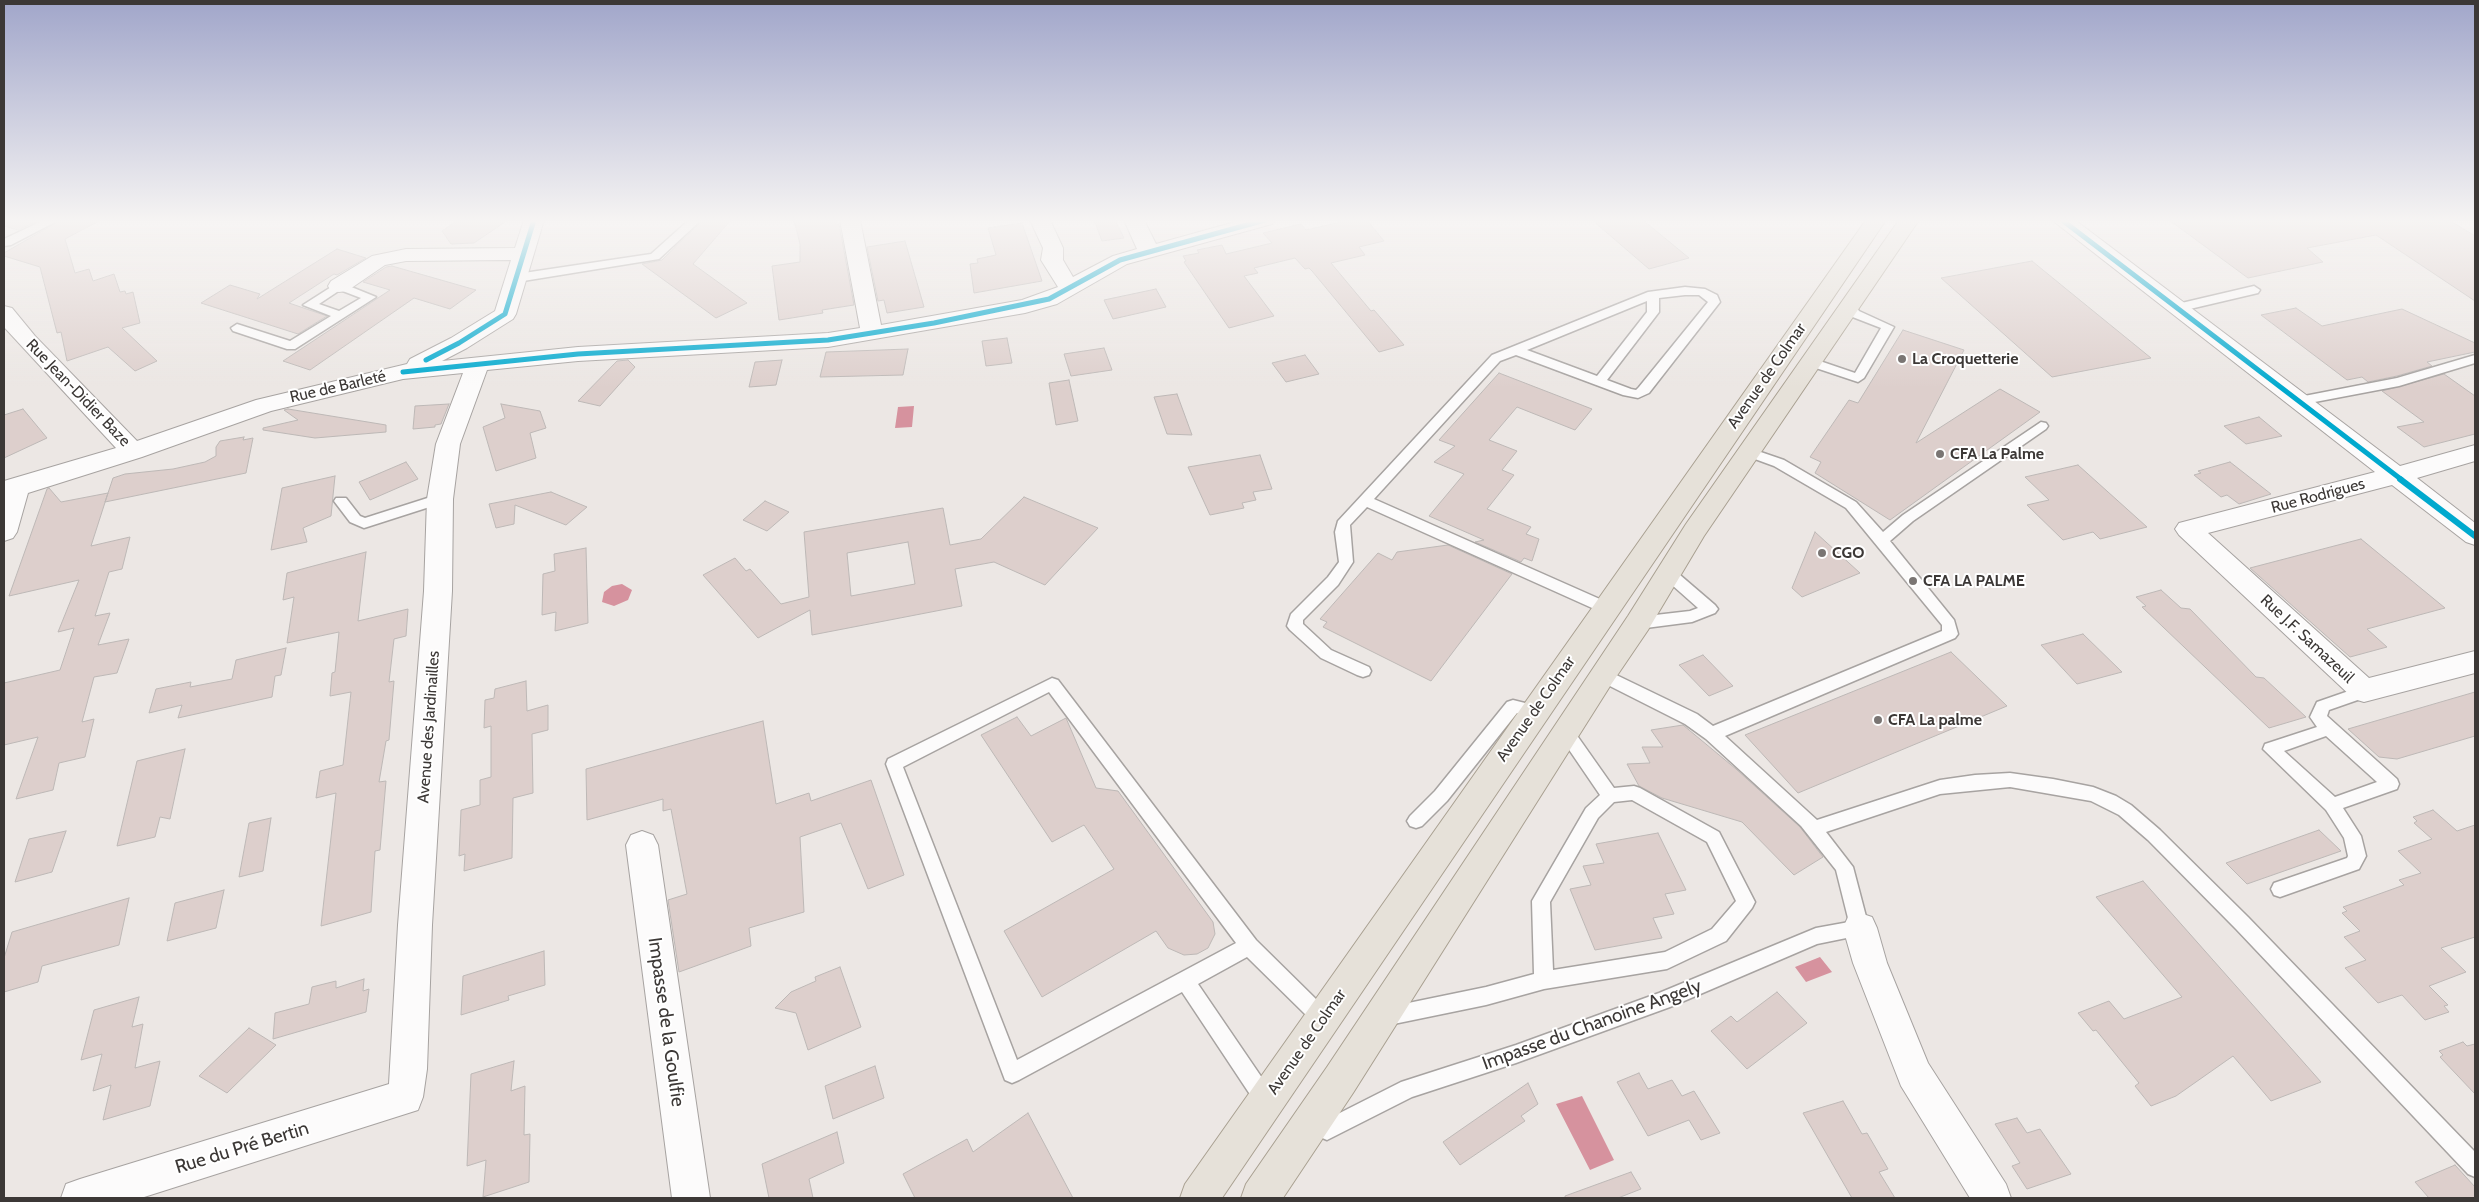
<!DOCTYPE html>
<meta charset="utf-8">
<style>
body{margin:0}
#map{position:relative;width:2479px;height:1202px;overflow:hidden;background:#ece7e4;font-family:Cabin,sans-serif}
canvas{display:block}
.frame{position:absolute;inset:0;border:5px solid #3c3836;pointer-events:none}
</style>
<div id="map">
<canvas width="2479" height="1202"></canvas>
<div class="frame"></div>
</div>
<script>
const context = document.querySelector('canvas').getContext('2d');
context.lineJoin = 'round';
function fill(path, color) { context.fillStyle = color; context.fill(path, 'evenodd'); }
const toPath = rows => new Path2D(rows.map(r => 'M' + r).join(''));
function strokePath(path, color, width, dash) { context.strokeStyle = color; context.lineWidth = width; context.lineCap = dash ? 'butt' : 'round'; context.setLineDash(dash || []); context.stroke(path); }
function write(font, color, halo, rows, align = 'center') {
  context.font = font + ' Cabin,sans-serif'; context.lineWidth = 4; context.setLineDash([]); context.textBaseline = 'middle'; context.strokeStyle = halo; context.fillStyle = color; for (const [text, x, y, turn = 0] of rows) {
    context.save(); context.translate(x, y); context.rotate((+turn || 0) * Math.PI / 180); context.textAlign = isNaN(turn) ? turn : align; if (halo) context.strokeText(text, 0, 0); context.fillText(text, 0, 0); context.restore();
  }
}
const water = toPath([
 [914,406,912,427,895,428,898,407],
 [622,584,632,590,628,600,614,606,602,602,604,592,612,586],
 [1820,957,1832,972,1806,982,1795,967],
 [1582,1096,1614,1160,1590,1170,1556,1104]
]);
const building = toPath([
 [4,220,40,220,18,230,4,226,4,220],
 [61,220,101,220,65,239,75,273,89,269,93,281,114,274,120,292,125,291,126,294,133,292,140,323,122,328,157,361,135,371,108,347,67,361,61,332,57,333,40,267,4,256,4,253,61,220],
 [458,220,508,220,474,243,451,244,442,231,458,220],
 [703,220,731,220,693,264,747,303,716,318,642,264,662,260,703,220],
 [794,220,836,220,836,225,839,224,854,305,822,310,823,313,779,320,772,266,800,262,800,244,794,220],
 [1094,220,1115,220,1124,238,1102,241,1094,220],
 [1349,220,1367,220,1384,241,1359,247,1365,255,1331,263,1371,311,1374,310,1404,345,1379,352,1312,271,1309,268,1305,269,1295,258,1254,268,1258,273,1244,276,1274,316,1229,328,1184,262,1186,261,1183,256,1199,253,1197,250,1222,245,1226,254,1272,243,1263,233,1301,224,1306,230,1349,220],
 [1592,220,1643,220,1689,258,1649,269,1592,220],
 [2169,220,2449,220,2475,236,2475,301,2376,235,2307,248,2323,262,2248,278,2169,220],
 [1022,223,1042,281,974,293,970,264,978,263,977,259,996,255,988,228,1022,223],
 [905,241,924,307,887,313,884,300,878,301,867,247,905,241],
 [337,249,366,258,337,275,334,274,289,303,327,316,298,334,201,303,230,285,260,294,257,299,337,249],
 [2032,261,2065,288,2151,358,2052,377,1941,278,2032,261],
 [392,266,476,290,450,309,414,298,310,370,283,361,390,290,363,282,386,267,392,266],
 [1156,289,1166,307,1113,319,1104,300,1156,289],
 [2296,308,2322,326,2402,309,2475,343,2475,352,2427,362,2432,366,2397,376,2368,382,2362,377,2347,380,2261,315,2296,308],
 [1903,330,1964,350,1916,443,2000,389,2040,412,1890,520,1815,473,1821,462,1810,457,1849,400,1858,403,1903,330],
 [1007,338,1012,363,986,366,982,341,1007,338],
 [1104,348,1112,370,1071,376,1064,354,1104,348],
 [908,349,903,375,820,377,826,352,908,349],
 [1305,355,1319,374,1286,382,1272,363,1305,355],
 [628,360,635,367,600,406,578,401,617,361,628,360],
 [782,360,776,385,749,387,755,362,782,360],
 [1499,373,1592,409,1575,430,1517,407,1489,440,1517,451,1502,470,1514,475,1487,509,1531,527,1526,534,1539,539,1532,561,1524,558,1521,562,1475,542,1484,540,1429,516,1464,474,1434,462,1455,446,1439,440,1499,373],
 [2444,374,2475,396,2475,434,2424,447,2397,427,2424,422,2382,391,2444,374],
 [1069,380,1078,421,1056,425,1049,383,1069,380],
 [1177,394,1192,435,1167,434,1154,397,1177,394],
 [449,404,441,424,435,425,435,427,413,429,415,406,449,404],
 [501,404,540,411,546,428,530,433,536,458,496,471,483,427,505,418,501,404],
 [23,409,47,438,4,458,4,415,23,409],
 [288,409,386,425,386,432,315,438,263,430,263,428,298,420,284,410,288,409],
 [2259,417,2282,436,2246,444,2224,426,2259,417],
 [244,437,243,440,253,438,246,473,105,502,113,478,125,474,173,469,205,462,216,456,216,447,220,441,244,437],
 [1260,455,1272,489,1253,492,1256,500,1242,503,1244,508,1210,515,1188,467,1260,455],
 [406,462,418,479,370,500,359,482,406,462],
 [2230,462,2271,494,2239,504,2227,495,2221,497,2194,475,2201,473,2198,471,2230,462],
 [2078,465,2147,527,2100,539,2093,532,2063,540,2027,505,2049,500,2025,477,2078,465],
 [335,476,331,516,303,528,307,542,271,550,282,488,335,476],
 [49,488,61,502,108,493,91,546,130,537,122,569,109,572,95,616,110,613,98,645,129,639,117,673,94,677,82,722,94,719,85,757,59,763,53,790,16,799,38,737,4,745,4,683,60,670,74,628,58,632,79,580,9,596,47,489,49,488],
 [551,492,587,507,566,525,515,505,514,524,496,528,489,504,551,492],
 [1024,497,1098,528,1045,585,994,562,955,569,962,606,812,635,810,610,758,638,703,575,735,558,746,571,750,569,781,604,809,597,804,532,943,508,950,545,981,539,1024,497],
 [908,542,915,584,851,596,847,553,908,542],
 [765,501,789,512,767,531,743,520,765,501],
 [1815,532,1860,573,1802,597,1792,588,1815,532],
 [2361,539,2445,608,2367,629,2387,647,2350,657,2250,568,2361,539],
 [1448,545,1512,574,1431,681,1323,627,1327,622,1320,619,1378,553,1392,560,1397,552,1448,545],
 [586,548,588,623,555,631,556,612,542,615,543,574,555,571,554,554,586,548],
 [366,552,358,621,408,609,406,636,394,639,389,682,394,681,389,740,386,741,379,782,386,781,380,850,375,851,371,912,321,926,336,793,316,798,320,771,343,765,351,692,330,696,332,673,335,672,339,632,287,643,294,597,283,600,287,573,366,552],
 [2161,590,2181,608,2190,609,2256,677,2264,678,2306,717,2269,728,2142,607,2146,606,2136,597,2161,590],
 [2083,634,2122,672,2077,684,2041,645,2083,634],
 [286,648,281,675,275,676,272,697,178,718,182,705,149,713,156,689,191,682,190,687,232,679,236,660,286,648],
 [1951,652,2007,706,1798,793,1745,735,1951,652],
 [1703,655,1733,686,1709,696,1679,665,1703,655],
 [526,681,527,711,548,705,548,730,532,734,533,793,513,798,512,858,464,871,465,854,459,856,461,810,480,805,480,780,491,777,491,726,484,728,485,700,494,698,495,689,526,681],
 [2475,692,2475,736,2397,759,2379,757,2348,729,2475,692],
 [1017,717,1031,736,1066,718,1096,788,1118,791,1213,922,1215,934,1208,948,1197,954,1184,955,1168,948,1156,931,1042,997,1004,931,1114,869,1084,825,1052,842,981,735,1017,717],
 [763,721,776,804,809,793,811,801,871,780,904,875,868,889,841,823,800,837,804,912,749,928,751,946,679,972,668,900,687,894,671,809,663,811,663,799,587,820,586,769,763,721],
 [1683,725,1736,769,1800,827,1823,857,1794,875,1742,822,1662,798,1639,786,1627,764,1650,763,1642,747,1663,747,1651,730,1683,725],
 [185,749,170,819,160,817,155,837,117,846,137,761,185,749],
 [2433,810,2457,831,2475,825,2475,937,2441,948,2466,972,2429,986,2448,1005,2444,1006,2449,1012,2425,1020,2402,995,2378,1003,2345,968,2366,960,2344,937,2360,931,2342,913,2347,911,2343,907,2404,885,2399,880,2421,873,2398,851,2432,839,2414,823,2417,821,2413,817,2433,810],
 [271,818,263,871,239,877,249,823,271,818],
 [2319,830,2341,851,2247,884,2226,863,2319,830],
 [66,831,52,872,15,882,29,839,66,831],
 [1658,833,1686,890,1665,894,1674,914,1653,918,1662,938,1595,950,1570,889,1591,885,1583,866,1604,863,1596,844,1658,833],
 [2143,881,2321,1082,2271,1101,2233,1056,2176,1096,2151,1106,2135,1086,2139,1083,2096,1030,2093,1031,2078,1013,2109,1001,2124,1019,2182,997,2096,897,2143,881],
 [224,890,216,928,167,941,175,903,224,890],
 [129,898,119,945,42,966,38,982,4,992,4,958,12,932,129,898],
 [544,951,545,985,508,996,509,1000,461,1015,463,976,544,951],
 [840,967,861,1027,808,1050,796,1013,775,1008,791,992,816,981,815,977,840,967],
 [364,979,363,991,369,989,366,1012,273,1039,275,1013,309,1004,312,987,336,981,336,988,364,979],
 [1777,992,1807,1023,1747,1069,1711,1031,1731,1016,1737,1022,1777,992],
 [139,997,132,1027,143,1024,135,1068,160,1061,150,1106,103,1120,111,1085,93,1091,102,1054,81,1060,94,1010,139,997],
 [249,1028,276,1045,227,1093,199,1076,249,1028],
 [2463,1042,2467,1046,2475,1044,2475,1094,2440,1057,2443,1055,2439,1051,2463,1042],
 [514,1061,511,1091,525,1086,524,1135,530,1134,529,1182,483,1197,486,1160,467,1166,471,1074,514,1061],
 [875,1066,884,1098,833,1119,825,1086,875,1066],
 [1639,1073,1648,1089,1672,1080,1682,1096,1694,1091,1720,1133,1701,1140,1689,1120,1648,1136,1617,1082,1639,1073],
 [1528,1083,1538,1104,1521,1116,1525,1121,1460,1165,1443,1142,1528,1083],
 [1843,1101,1862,1134,1867,1133,1888,1169,1879,1172,1895,1198,1852,1198,1803,1113,1843,1101],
 [1028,1113,1073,1198,915,1198,903,1174,967,1139,973,1152,1028,1113],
 [2017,1118,2027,1133,2040,1129,2071,1174,2027,1189,2012,1166,2020,1163,1995,1124,2017,1118],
 [837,1132,844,1163,809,1179,813,1198,769,1198,762,1164,837,1132],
 [2455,1165,2475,1187,2475,1198,2429,1198,2415,1182,2455,1165],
 [1631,1172,1641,1189,1618,1198,1565,1198,1565,1196,1631,1172]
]);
const service = toPath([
 [44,220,59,220,11,245,4,246,4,239,44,220],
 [689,220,699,222,659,259,517,282,511,278,517,274,651,254,689,220],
 [339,282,376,297,295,349,287,349,233,331,231,328,237,324,290,341,331,316,303,305,339,282],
 [340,290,361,298,339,311,319,304,340,290],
 [2254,286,2260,290,2258,293,2177,312,2171,308,2173,305,2254,286],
 [1685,287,1705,289,1717,295,1720,302,1649,393,1638,398,1623,395,1516,355,1500,361,1374,499,1611,604,1614,608,1611,612,1601,612,1367,507,1350,525,1353,562,1338,585,1303,620,1303,624,1331,650,1369,667,1371,671,1369,675,1363,677,1357,675,1321,658,1290,630,1287,626,1291,614,1328,577,1339,562,1335,532,1338,521,1492,355,1648,292,1685,287],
 [1685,295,1699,295,1708,302,1639,387,1636,390,1631,389,1607,380,1659,312,1659,298,1685,295],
 [1647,301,1647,312,1597,376,1527,350,1647,301],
 [1850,302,1854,303,1859,311,1894,327,1864,378,1858,382,1807,365,1805,362,1811,358,1855,373,1881,328,1850,316,1844,306,1850,302],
 [2475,355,2475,363,2399,386,2299,405,2293,401,2299,397,2397,378,2475,355],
 [2041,422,2046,423,2048,426,2046,429,1913,521,1890,541,1954,620,1958,634,1955,638,1725,736,1817,820,1940,780,1975,775,2010,773,2053,779,2093,787,2116,796,2131,805,2160,830,2248,917,2475,1152,2475,1177,2468,1174,2236,929,2148,840,2119,815,2091,801,2010,787,1940,794,1826,832,1853,867,1869,928,1866,934,1817,944,1670,1007,1516,1063,1412,1097,1327,1140,1320,1137,1317,1130,1320,1123,1401,1082,1516,1045,1659,993,1816,928,1849,922,1836,870,1801,826,1706,739,1685,724,1596,679,1594,675,1596,671,1602,669,1608,671,1697,714,1713,726,1942,631,1942,625,1846,508,1774,466,1744,455,1742,452,1749,448,1784,460,1856,502,1883,532,1903,515,2041,422],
 [440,494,445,496,447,499,445,502,364,528,350,522,334,501,336,498,346,498,360,516,365,518,440,494],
 [1668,568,1673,569,1715,605,1718,609,1715,613,1692,622,1638,629,1633,627,1630,623,1633,619,1638,617,1690,611,1698,608,1663,577,1661,573,1663,569,1668,568],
 [1052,678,1058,680,1256,940,1321,1004,1331,1011,1334,1017,1331,1023,1324,1026,1317,1023,1307,1016,1247,957,1198,984,1273,1094,1276,1101,1273,1108,1266,1111,1259,1108,1182,992,1019,1080,1012,1083,1005,1080,886,764,888,759,1052,678],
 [1049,692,1236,943,1017,1060,903,767,1049,692],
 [2366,685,2372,687,2374,691,2372,695,2329,710,2327,716,2397,779,2399,784,2397,789,2343,808,2361,836,2366,856,2359,869,2280,897,2274,895,2271,889,2274,883,2347,858,2348,856,2344,838,2326,810,2263,749,2265,744,2317,727,2310,717,2317,702,2366,685],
 [2326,736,2377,782,2335,797,2284,751,2326,736],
 [1513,700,1541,707,1543,711,1541,715,1535,717,1517,713,1447,801,1422,826,1416,828,1410,826,1407,821,1410,816,1435,791,1507,702,1513,700],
 [1565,725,1571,727,1614,788,1634,786,1640,788,1719,832,1755,902,1752,908,1726,941,1667,969,1544,989,1486,1005,1384,1026,1377,1023,1374,1017,1377,1011,1384,1008,1486,987,1534,974,1532,901,1586,808,1600,795,1557,732,1559,727,1565,725],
 [1632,800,1707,842,1736,901,1712,929,1665,952,1553,970,1550,902,1598,818,1614,802,1632,800]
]);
const minor = toPath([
 [524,220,544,220,516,314,513,319,467,348,442,361,578,347,828,333,860,328,840,220,860,220,881,325,1022,300,1058,287,1041,260,1043,248,1030,220,1050,220,1063,248,1063,260,1073,277,1113,256,1137,249,1124,220,1144,220,1156,244,1242,220,1275,220,1272,224,1127,264,1057,304,1025,313,828,347,578,361,487,370,460,444,453,499,452,591,432,925,427,1069,423,1097,418,1110,141,1198,61,1198,66,1184,80,1179,389,1084,398,925,424,591,427,499,436,444,463,373,403,379,271,411,142,457,28,493,17,532,13,538,4,541,4,481,116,448,4,327,4,306,12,308,35,336,137,441,256,400,407,364,410,359,451,338,495,311,511,260,406,261,385,265,347,291,339,292,331,291,328,286,331,281,372,256,406,249,515,248,524,220],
 [2052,220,2075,220,2400,466,2475,445,2475,461,2417,478,2475,523,2475,545,2466,542,2392,485,2208,533,2369,678,2475,651,2475,673,2364,702,2354,699,2179,535,2175,529,2179,523,2375,472,2052,220],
 [642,831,653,835,658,845,710,1198,672,1198,626,845,631,835,642,831],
 [1860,913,1872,917,1877,928,1887,963,1928,1063,2006,1184,2011,1198,1970,1198,1901,1086,1853,963,1843,928,1848,917,1860,913]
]);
const primary = toPath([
 [1866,220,1886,220,1222,1198,1180,1198,1185,1184,1866,220],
 [1899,220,1919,220,1704,536,1648,630,1612,683,1353,1093,1283,1198,1241,1198,1246,1184,1327,1067,1628,616,1686,524,1899,220]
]);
const bus1Far1 = toPath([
 [2062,220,2402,480],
 [426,360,459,343,505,314,534,220],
 [403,372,578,354,828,340,934,323,1049,299,1120,260,1265,220]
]);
const bus1 = toPath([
 [2400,479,2475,536]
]);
const markers = [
 [1902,359,5,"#7a7573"],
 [1940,454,5,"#7a7573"],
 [1822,553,5,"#7a7573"],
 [1913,581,5,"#7a7573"],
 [1878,720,5,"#7a7573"]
];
const poiNames = [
 ["La Croquetterie",1912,359],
 ["CFA La Palme",1950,454],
 ["CGO",1832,553],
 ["CFA LA PALME",1923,581],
 ["CFA La palme",1888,720]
];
const streetNames = [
 ["Avenue de Colmar",1767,376,-55],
 ["Rue de Barleté",338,387,-13],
 ["Rue Jean-Didier Baze",78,393,46],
 ["Rue Rodrigues",2318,496,-15],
 ["Rue J.F. Samazeuil",2307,639,43],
 ["Avenue de Colmar",1536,709,-55],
 ["Avenue des Jardinailles",429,727,-86],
 ["Avenue de Colmar",1307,1042,-55]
];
const nearStreetnames = [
 ["Impasse de la Goulfie",666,1022,82],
 ["Impasse du Chanoine Angely",1592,1025,-20],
 ["Rue du Pré Bertin",242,1148,-17]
];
fill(water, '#d6929e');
fill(building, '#ddcfcc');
strokePath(building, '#bdb8b6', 1);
strokePath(service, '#a7a3a1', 3);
strokePath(minor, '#a7a3a1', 2);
strokePath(primary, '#a9a091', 2);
fill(service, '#fcfbfb');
fill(minor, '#fcfbfb');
fill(primary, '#e6e1d9');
strokePath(bus1Far1, '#00a9ce', 5);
strokePath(bus1, '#00a9ce', 6);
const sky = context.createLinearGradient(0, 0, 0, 388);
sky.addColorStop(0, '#a1a6ca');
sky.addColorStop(0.57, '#f6f4f3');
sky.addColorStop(1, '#f6f4f300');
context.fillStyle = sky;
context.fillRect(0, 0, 2479, 388);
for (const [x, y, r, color] of markers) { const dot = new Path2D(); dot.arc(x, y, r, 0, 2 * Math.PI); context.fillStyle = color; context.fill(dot); strokePath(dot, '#fff', 2); }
write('bold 16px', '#3c3836', '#fff', poiNames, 'left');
write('16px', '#3c3836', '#fff', streetNames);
write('19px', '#3c3836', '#fff', nearStreetnames);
</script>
